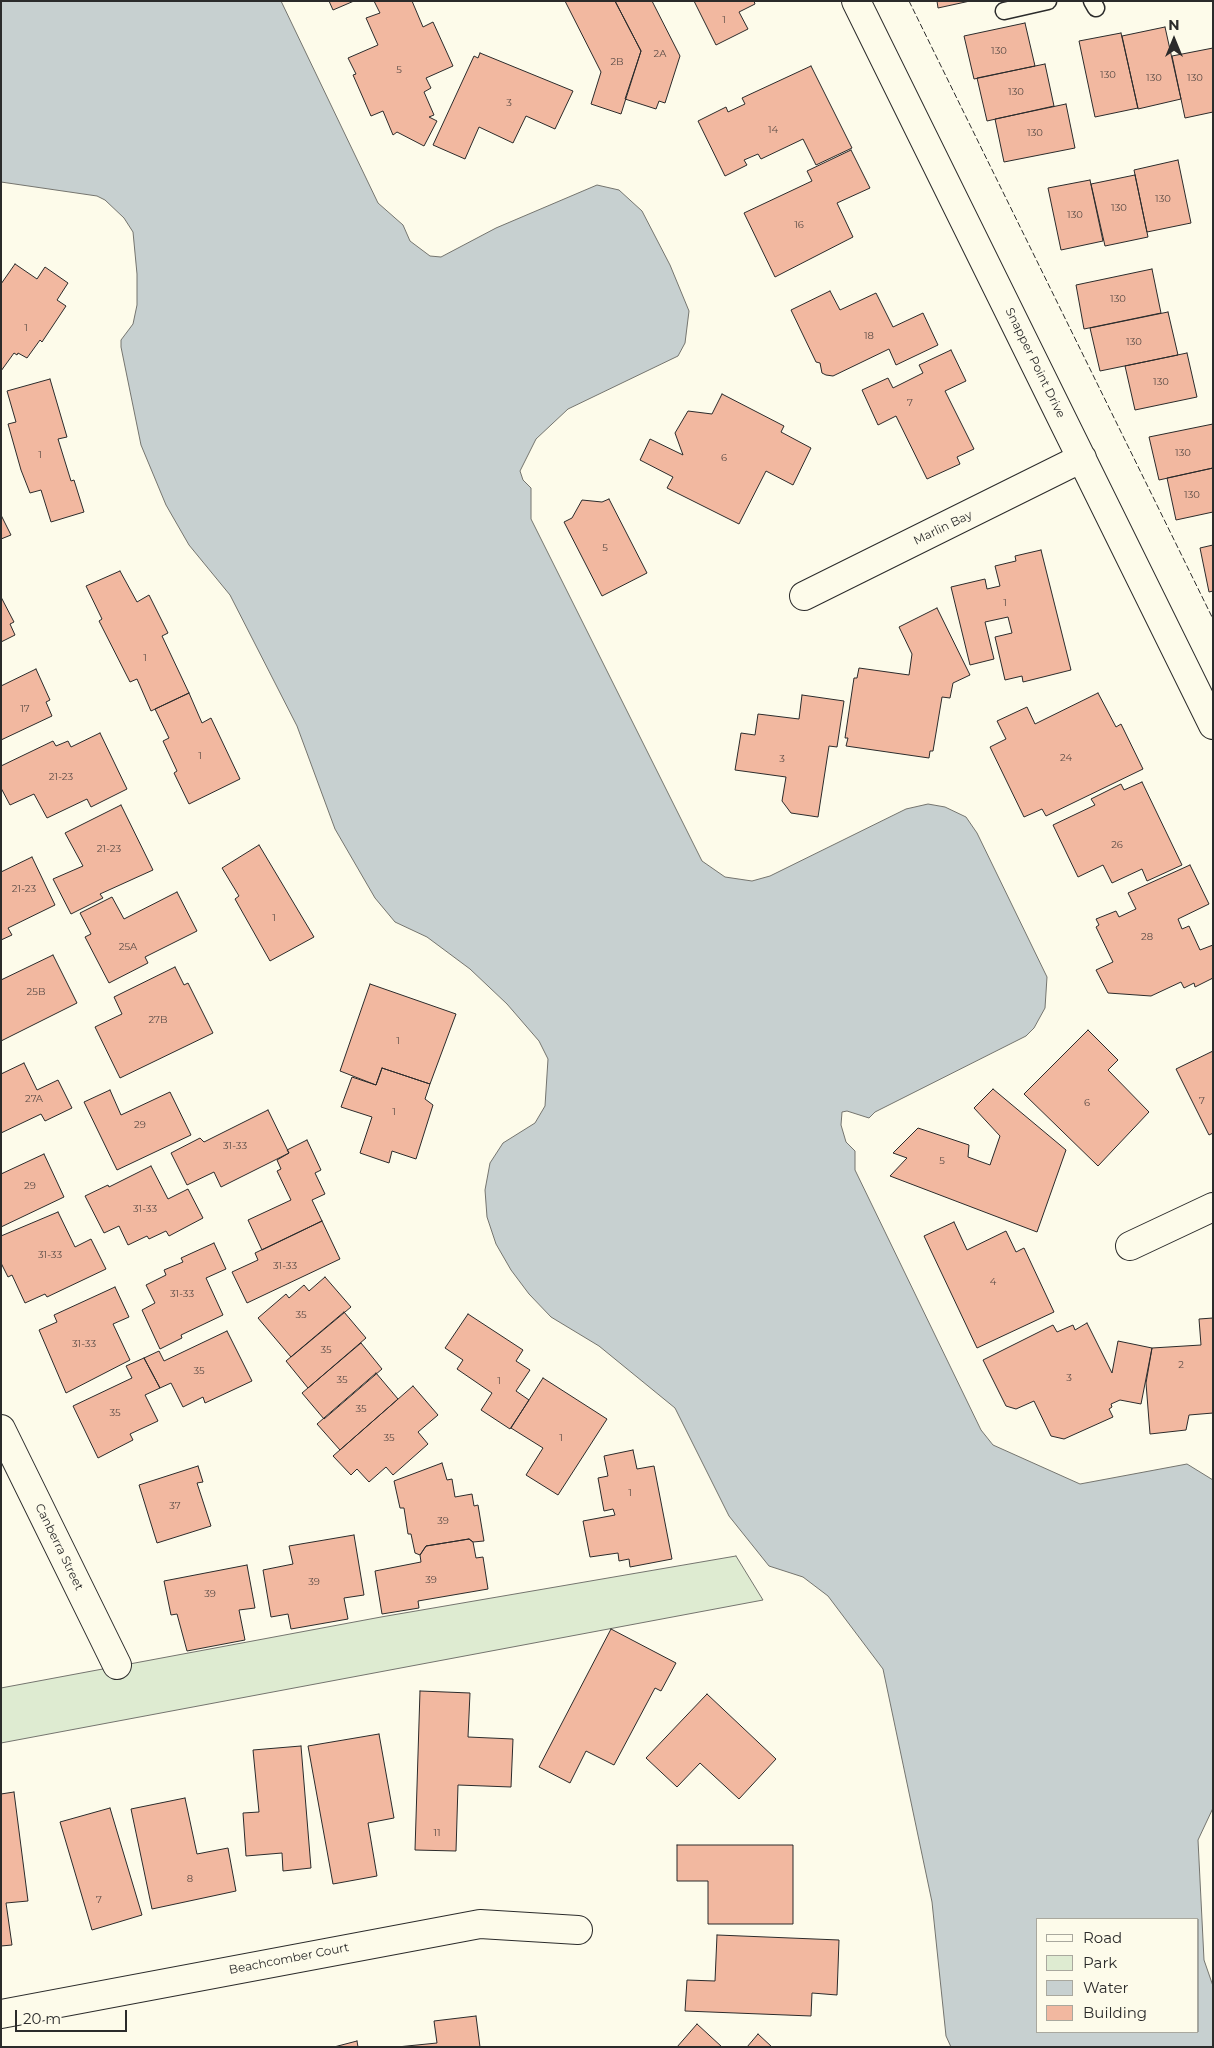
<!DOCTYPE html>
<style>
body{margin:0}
#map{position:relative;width:1214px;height:2048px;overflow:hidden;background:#fdfbea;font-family:Montserrat,sans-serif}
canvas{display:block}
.frame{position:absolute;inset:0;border:2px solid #2b2b2b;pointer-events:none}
.legend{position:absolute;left:1036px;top:1918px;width:162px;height:115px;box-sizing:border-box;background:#fdfbea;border:1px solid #a9a89e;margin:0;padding:6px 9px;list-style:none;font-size:15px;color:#2b2b2b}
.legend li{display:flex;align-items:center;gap:10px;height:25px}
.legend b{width:25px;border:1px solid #a9a89e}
.north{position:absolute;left:1149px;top:15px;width:50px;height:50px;-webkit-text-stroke:4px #fdfbea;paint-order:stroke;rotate:0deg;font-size:14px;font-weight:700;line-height:20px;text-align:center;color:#2b2b2b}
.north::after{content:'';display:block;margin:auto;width:18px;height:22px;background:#2b2b2b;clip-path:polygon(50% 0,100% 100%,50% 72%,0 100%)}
.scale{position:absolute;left:15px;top:2010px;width:112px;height:22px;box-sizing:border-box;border:2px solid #2b2b2b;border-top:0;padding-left:6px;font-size:15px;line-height:18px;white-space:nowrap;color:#2b2b2b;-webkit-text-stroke:4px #fdfbea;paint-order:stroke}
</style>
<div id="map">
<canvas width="1214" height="2048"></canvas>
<div class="frame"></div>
<ul class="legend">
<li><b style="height:6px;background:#fdfbea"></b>Road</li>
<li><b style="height:14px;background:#deebd1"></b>Park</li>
<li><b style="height:14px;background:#c7d0d0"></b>Water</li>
<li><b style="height:14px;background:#f2b8a0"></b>Building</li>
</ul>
<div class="north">N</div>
<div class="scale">20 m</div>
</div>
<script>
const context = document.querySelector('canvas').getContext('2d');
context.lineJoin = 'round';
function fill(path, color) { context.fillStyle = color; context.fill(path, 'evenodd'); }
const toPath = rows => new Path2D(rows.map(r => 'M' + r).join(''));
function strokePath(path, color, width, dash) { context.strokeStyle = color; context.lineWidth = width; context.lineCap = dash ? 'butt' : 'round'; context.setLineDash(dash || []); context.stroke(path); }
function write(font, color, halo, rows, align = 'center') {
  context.font = font + ' Montserrat,sans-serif'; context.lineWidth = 4; context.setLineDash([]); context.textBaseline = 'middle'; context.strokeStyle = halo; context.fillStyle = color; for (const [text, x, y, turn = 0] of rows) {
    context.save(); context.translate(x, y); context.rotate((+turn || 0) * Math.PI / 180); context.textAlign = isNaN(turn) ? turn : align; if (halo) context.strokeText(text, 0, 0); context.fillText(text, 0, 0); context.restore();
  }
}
const green = toPath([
 [736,1556,763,1600,1,1743,1,1688,381,1617,736,1556]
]);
const water = toPath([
 [1,1,281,1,378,203,403,225,410,241,430,256,441,257,496,228,597,185,619,190,642,211,670,265,689,311,685,343,678,356,568,409,536,439,520,471,523,480,531,488,531,519,702,861,725,877,752,881,770,876,906,809,928,804,945,807,966,817,977,833,1047,977,1045,1008,1034,1028,1026,1036,875,1112,869,1118,847,1111,842,1112,841,1125,846,1142,855,1151,855,1170,981,1430,993,1445,1080,1484,1187,1464,1213,1480,1213,1808,1198,1840,1204,1960,1213,1986,1213,2047,951,2047,946,2036,932,1902,883,1669,828,1596,803,1577,769,1566,729,1516,675,1408,599,1346,551,1317,529,1294,511,1270,496,1244,487,1217,485,1190,490,1163,503,1143,535,1123,545,1106,548,1059,539,1041,507,1004,470,969,427,937,395,922,375,898,335,829,297,726,230,595,189,545,166,505,141,445,121,347,121,340,133,324,137,305,137,274,133,232,124,218,105,200,97,196,1,182,1,1],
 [1038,1919,1198,1919,1198,2032,1038,2032,1038,1919]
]);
const building = toPath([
 [329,1,354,1,333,10,329,1],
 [374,1,412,1,423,27,433,22,453,66,426,78,431,88,424,92,434,115,429,117,437,121,424,146,397,132,393,135,383,111,371,116,353,75,356,74,348,58,378,45,366,18,380,13,374,1],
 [565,1,615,1,641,51,621,114,591,104,601,72,565,1],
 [615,1,652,1,680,56,665,103,659,101,656,109,625,99,641,51,615,1],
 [694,1,754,1,755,4,739,12,748,29,716,45,694,1],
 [937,1,970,1,938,8,937,1],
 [1025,23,1035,66,974,79,964,36,1025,23],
 [1165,27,1181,99,1138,109,1122,36,1165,27],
 [1121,33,1138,108,1095,117,1079,41,1121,33],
 [1213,48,1213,112,1185,118,1172,56,1213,48],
 [480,53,573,91,555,129,526,116,513,143,479,127,465,159,433,145,474,56,478,58,480,53],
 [1045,64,1054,106,987,121,977,78,1045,64],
 [811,66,852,148,816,165,803,139,761,159,758,154,744,160,747,165,725,176,698,121,726,107,728,112,745,104,742,98,811,66],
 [1066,104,1075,148,1004,162,995,119,1066,104],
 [851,150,870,188,837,203,853,237,775,277,744,213,812,181,807,171,851,150],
 [1178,160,1191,223,1147,232,1134,170,1178,160],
 [1135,175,1148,237,1105,246,1091,184,1135,175],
 [1090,180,1103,241,1061,250,1048,188,1090,180],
 [15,264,37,279,45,267,68,283,57,300,66,306,42,342,40,340,27,358,18,353,17,355,14,353,1,371,1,284,15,264],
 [1152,269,1161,313,1084,329,1076,285,1152,269],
 [830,291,840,310,876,293,893,327,923,313,938,345,896,365,889,349,833,376,826,375,822,373,820,363,816,362,791,310,830,291],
 [1168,312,1178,355,1100,371,1090,328,1168,312],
 [951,350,966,381,945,391,974,449,957,457,960,464,927,479,896,416,878,425,862,390,888,378,893,388,923,373,919,365,951,350],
 [1187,353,1197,397,1135,410,1125,366,1187,353],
 [50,379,67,437,58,439,71,481,74,480,84,512,51,522,41,490,30,493,21,470,8,424,16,422,7,391,50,379],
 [722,394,784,426,781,432,811,448,793,485,766,471,739,524,667,488,673,477,640,460,650,439,683,455,675,433,688,411,712,414,722,394],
 [1213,424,1213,468,1159,480,1149,437,1213,424],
 [1213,468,1213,512,1176,520,1167,478,1213,468],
 [609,499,647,573,602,596,564,522,572,518,582,500,602,502,609,499],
 [1,515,11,535,1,539,1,515],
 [1213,545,1213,591,1209,592,1200,548,1213,545],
 [1041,550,1071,670,1023,682,1022,676,1005,680,995,637,1012,633,1008,617,985,622,994,659,970,665,951,587,985,579,987,589,1000,586,995,566,1016,561,1015,556,1041,550],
 [120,571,137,602,149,595,168,633,162,636,189,693,151,711,137,679,130,682,99,621,102,619,86,586,120,571],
 [1,597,14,622,10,624,15,635,1,642,1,597],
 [937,608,970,675,953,683,950,698,942,697,933,751,930,751,929,758,846,746,848,738,845,738,854,678,857,678,859,668,909,675,912,654,899,627,937,608],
 [36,669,50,700,46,702,52,716,1,740,1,686,36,669],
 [189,693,202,723,211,718,240,779,189,804,174,773,177,771,163,741,169,738,155,709,189,693],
 [1098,693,1116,727,1121,724,1143,769,1046,816,1042,809,1024,817,990,747,1006,739,997,721,1027,707,1035,724,1098,693],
 [802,695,844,701,837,747,829,746,818,817,791,813,782,801,786,777,735,770,741,733,755,735,758,714,799,719,802,695],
 [100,733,127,789,91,807,87,799,47,818,34,794,10,805,1,788,1,766,53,741,56,746,68,741,71,747,100,733],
 [1142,782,1182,865,1147,881,1142,869,1112,883,1103,865,1078,877,1053,825,1095,805,1091,799,1121,784,1124,790,1142,782],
 [121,805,153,870,100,894,103,898,71,914,53,879,83,866,65,833,121,805],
 [259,845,314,937,270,961,235,899,239,896,222,868,259,845],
 [32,857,55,905,8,928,12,935,1,940,1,872,32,857],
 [1190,865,1209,904,1178,919,1182,929,1189,926,1200,950,1213,945,1213,978,1195,987,1194,983,1184,988,1181,982,1151,996,1108,993,1096,970,1113,962,1096,927,1099,925,1096,919,1116,911,1119,917,1136,909,1128,893,1190,865],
 [177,892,197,931,145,957,148,963,109,983,85,937,91,934,80,913,112,897,124,919,177,892],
 [53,955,77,1003,1,1041,1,980,53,955],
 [175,967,184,985,188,983,213,1033,120,1078,95,1027,122,1014,114,997,175,967],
 [370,984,456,1014,430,1084,382,1068,376,1085,340,1071,370,984],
 [1088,1030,1118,1060,1108,1070,1149,1112,1098,1166,1024,1094,1088,1030],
 [1213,1051,1213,1133,1209,1135,1176,1069,1213,1051],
 [24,1063,37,1090,58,1080,72,1108,45,1121,41,1114,1,1133,1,1074,24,1063],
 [382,1068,430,1084,425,1099,433,1105,416,1159,392,1151,389,1163,360,1153,372,1117,341,1107,352,1077,376,1085,382,1068],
 [993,1089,1066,1150,1037,1232,890,1176,907,1158,893,1153,918,1128,969,1145,968,1157,990,1165,1000,1136,974,1108,993,1089],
 [110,1090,121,1115,170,1092,191,1135,117,1170,84,1102,110,1090],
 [268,1110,289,1153,221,1187,214,1172,187,1185,171,1153,200,1138,204,1142,268,1110],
 [307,1140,321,1170,315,1173,325,1194,312,1200,322,1221,262,1250,248,1220,291,1200,277,1171,281,1169,277,1160,289,1153,287,1150,307,1140],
 [44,1154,64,1197,1,1227,1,1174,44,1154],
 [151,1166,168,1199,188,1189,203,1218,169,1236,166,1231,149,1239,147,1236,128,1245,119,1226,104,1233,85,1196,108,1185,109,1187,151,1166],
 [58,1212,75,1247,91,1239,106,1269,47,1297,45,1294,25,1303,12,1275,8,1277,1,1263,1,1236,58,1212],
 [322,1221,340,1259,247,1303,232,1272,258,1260,255,1253,322,1221],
 [954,1222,967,1250,1006,1231,1016,1252,1024,1248,1054,1312,977,1348,924,1236,954,1222],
 [214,1243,226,1269,206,1278,223,1315,181,1335,182,1338,160,1349,142,1310,155,1303,146,1285,166,1275,164,1270,183,1262,181,1258,214,1243],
 [325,1277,351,1307,291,1357,258,1318,286,1294,289,1298,304,1285,309,1291,325,1277],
 [115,1287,129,1317,113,1324,130,1360,66,1393,39,1330,57,1322,54,1315,115,1287],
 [344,1312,366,1338,308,1388,286,1361,344,1312],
 [468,1314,523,1350,516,1361,530,1370,516,1391,529,1400,510,1429,481,1410,492,1393,457,1369,463,1360,445,1348,468,1314],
 [1213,1318,1213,1413,1189,1415,1186,1430,1150,1434,1146,1383,1152,1348,1201,1345,1199,1319,1213,1318],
 [1087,1323,1112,1373,1118,1341,1152,1348,1141,1404,1120,1400,1111,1404,1112,1407,1109,1409,1113,1417,1064,1439,1051,1436,1034,1401,1016,1409,1006,1406,983,1360,1053,1325,1057,1332,1073,1325,1075,1330,1087,1323],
 [227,1331,252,1381,205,1403,203,1397,183,1407,171,1383,160,1388,144,1358,159,1351,164,1361,227,1331],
 [361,1343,382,1369,324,1419,302,1393,361,1343],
 [144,1358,160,1388,145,1395,158,1421,130,1434,133,1440,98,1458,73,1406,132,1378,126,1366,144,1358],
 [376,1373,398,1399,340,1450,317,1424,376,1373],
 [543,1378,607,1419,558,1495,526,1475,543,1448,511,1428,543,1378],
 [413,1386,438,1415,418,1432,428,1444,393,1475,386,1467,369,1482,357,1469,351,1475,333,1456,413,1386],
 [633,1450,637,1469,654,1466,672,1559,630,1567,629,1559,619,1561,618,1553,590,1557,583,1521,615,1515,613,1509,604,1511,598,1478,608,1476,604,1456,633,1450],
 [442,1463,447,1480,452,1479,455,1497,472,1494,474,1506,478,1505,484,1541,473,1542,469,1539,426,1546,420,1555,415,1553,411,1534,408,1534,404,1508,400,1508,394,1481,442,1463],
 [198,1466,203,1482,197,1483,211,1526,157,1543,139,1485,198,1466],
 [354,1535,364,1595,344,1598,348,1619,291,1629,288,1614,271,1617,263,1570,293,1564,289,1546,354,1535],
 [469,1539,473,1542,476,1558,483,1557,488,1589,418,1601,419,1608,382,1614,375,1571,421,1562,420,1555,426,1546,469,1539],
 [247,1565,255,1608,239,1610,245,1640,187,1651,177,1614,171,1615,164,1581,247,1565],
 [611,1629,676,1663,661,1691,655,1688,614,1765,586,1751,570,1783,539,1767,611,1629],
 [420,1691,470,1693,468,1737,513,1739,511,1787,458,1785,456,1851,415,1850,420,1691],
 [707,1694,776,1759,739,1799,700,1763,677,1787,646,1758,707,1694],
 [379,1734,394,1818,368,1823,377,1876,333,1884,308,1746,379,1734],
 [301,1746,311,1868,283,1871,282,1853,246,1856,243,1813,259,1812,253,1750,301,1746],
 [14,1792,28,1901,6,1903,12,1945,1,1946,1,1794,14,1792],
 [185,1798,197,1854,228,1848,236,1891,152,1909,131,1809,185,1798],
 [110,1808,142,1915,92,1930,60,1822,110,1808],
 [677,1845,793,1845,793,1924,708,1924,708,1881,677,1881,677,1845],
 [717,1935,839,1940,837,1995,812,1993,811,2016,685,2011,687,1980,715,1981,717,1935],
 [476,2016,480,2047,397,2047,437,2043,434,2021,476,2016],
 [697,2024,722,2047,677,2047,697,2024],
 [758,2034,772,2047,747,2047,758,2034],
 [357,2041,358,2047,334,2047,357,2041]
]);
const lane = toPath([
 [1092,1,1096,8],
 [1004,11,1048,1]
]);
const street = toPath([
 [856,1,1213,725],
 [804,596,1082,458],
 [1130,1246,1213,1207],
 [1,1429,117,1665],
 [1,2014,480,1924,578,1930]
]);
const fence = toPath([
 [909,1,1213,619]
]);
const numberNames = [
 ["1",724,20],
 ["130",999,51],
 ["2A",660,54],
 ["2B",617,62],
 ["5",399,70],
 ["130",1108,75],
 ["130",1154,78],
 ["130",1195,78],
 ["130",1016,92],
 ["3",509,103],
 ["14",773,130],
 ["130",1035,133],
 ["130",1163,199],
 ["130",1119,208],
 ["130",1075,215],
 ["16",799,225],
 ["130",1118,299],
 ["1",26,328],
 ["18",869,336],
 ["130",1134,342],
 ["130",1161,382],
 ["7",910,403],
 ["130",1183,453],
 ["1",40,455],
 ["6",724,458],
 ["130",1192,495],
 ["5",605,548],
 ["1",1005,603],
 ["1",145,658],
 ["17",25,709],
 ["1",200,756],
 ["24",1066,758],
 ["3",782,759],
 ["21-23",61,777],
 ["26",1117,845],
 ["21-23",109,849],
 ["21-23",24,889],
 ["1",274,918],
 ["28",1147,937],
 ["25A",128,947],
 ["25B",36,992],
 ["27B",158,1020],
 ["1",398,1041],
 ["27A",34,1099],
 ["7",1202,1101],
 ["6",1087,1103],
 ["1",394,1112],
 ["29",140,1125],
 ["31-33",235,1146],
 ["5",942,1161],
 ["29",30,1186],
 ["31-33",145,1209],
 ["31-33",50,1255],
 ["31-33",285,1266],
 ["4",993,1282],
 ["31-33",182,1294],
 ["35",301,1315],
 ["31-33",84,1344],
 ["35",326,1350],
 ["2",1181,1365],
 ["35",199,1371],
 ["3",1069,1378],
 ["35",342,1380],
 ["1",499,1381],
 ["35",361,1409],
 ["35",115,1413],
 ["35",389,1438],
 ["1",561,1438],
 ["1",630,1493],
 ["37",175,1506],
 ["39",443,1521],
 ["39",431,1580],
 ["39",314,1582],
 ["39",210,1594],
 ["11",437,1833],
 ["8",190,1879],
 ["7",99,1900]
];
const streetNames = [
 ["Snapper Point Drive",1035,363,64],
 ["Marlin Bay",943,528,-26],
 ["Canberra Street",59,1547,64],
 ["Beachcomber Court",289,1959,-11]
];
fill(green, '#deebd1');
strokePath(green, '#74746e', 1);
fill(water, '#c7d0d0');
strokePath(water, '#74746e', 1);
fill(building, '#f2b8a0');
strokePath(building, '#2b2b2b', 1);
strokePath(lane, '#2b2b2b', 19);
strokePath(street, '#2b2b2b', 30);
strokePath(lane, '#fdfbea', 16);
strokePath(street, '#fdfbea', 28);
strokePath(fence, '#2b2b2b', 1, [6, 2.5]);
write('10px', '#5d4e48', null, numberNames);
write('12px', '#2b2b2b', '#fdfbea', streetNames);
</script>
